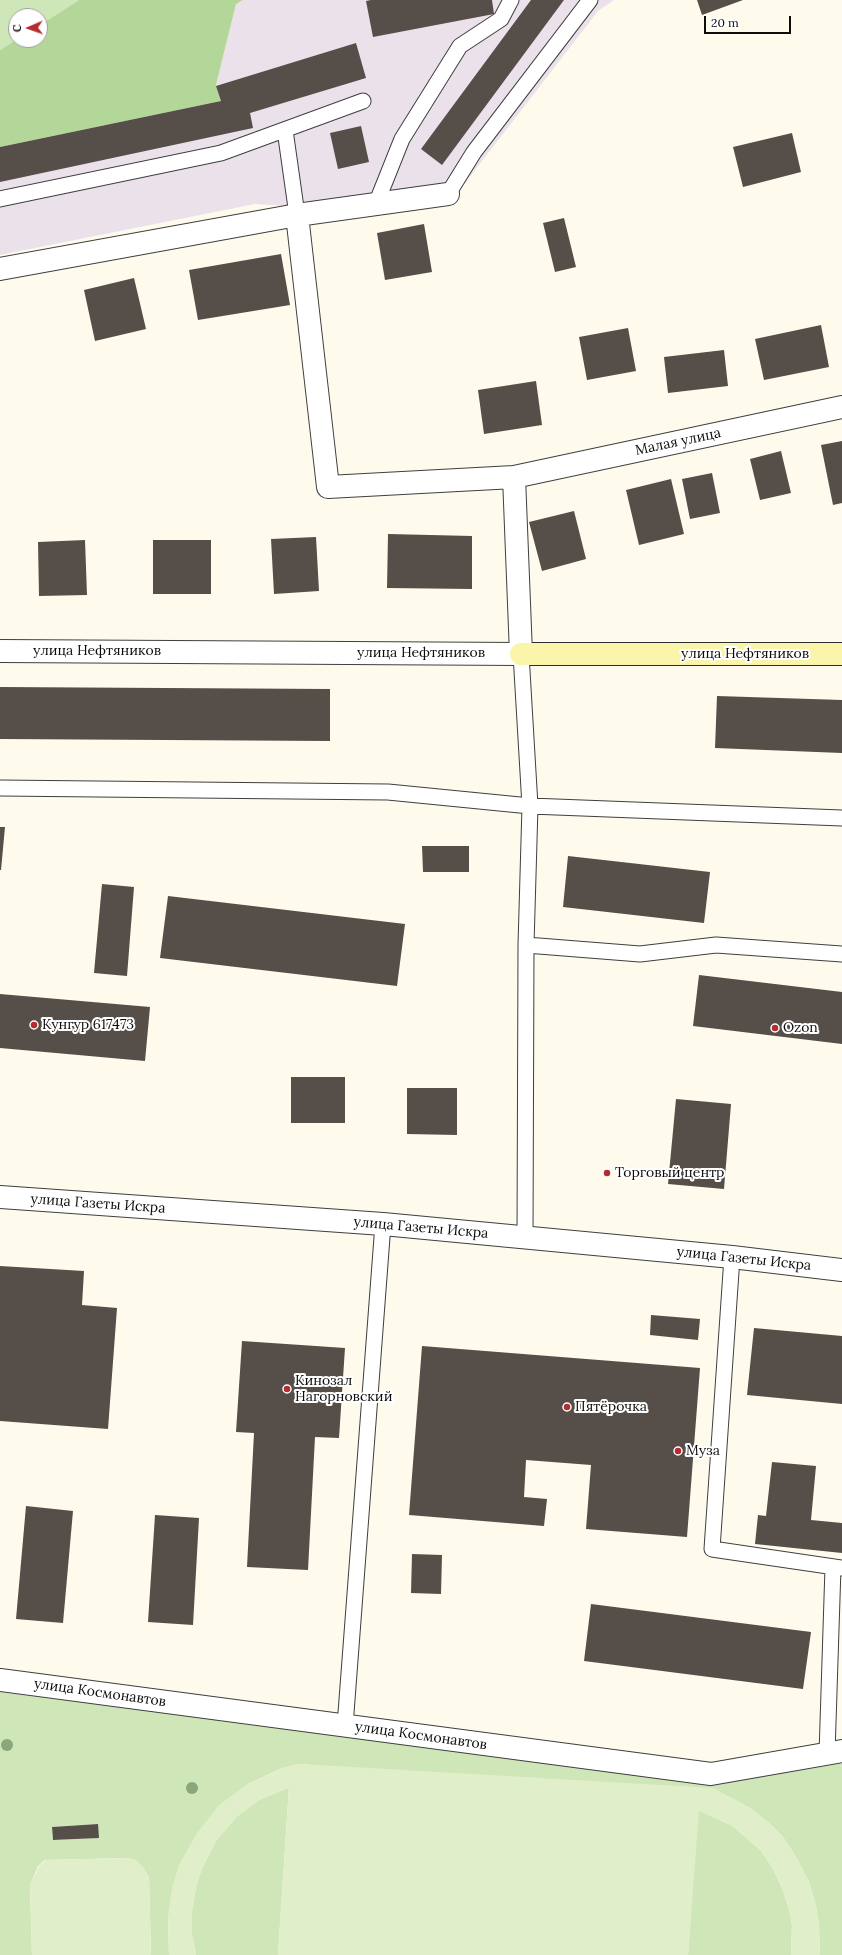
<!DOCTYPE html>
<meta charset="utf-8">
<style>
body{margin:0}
#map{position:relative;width:842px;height:1955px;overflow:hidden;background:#fefbed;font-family:Lora,serif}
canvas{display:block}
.north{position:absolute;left:8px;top:8px;width:40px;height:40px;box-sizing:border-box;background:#fff;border:1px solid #9e9e9e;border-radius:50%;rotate:268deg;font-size:11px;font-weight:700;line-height:16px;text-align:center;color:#0c0c0c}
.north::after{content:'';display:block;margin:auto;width:14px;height:18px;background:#b62b2e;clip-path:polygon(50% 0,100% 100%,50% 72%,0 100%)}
.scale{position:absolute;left:704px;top:16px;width:87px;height:18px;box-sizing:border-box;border:2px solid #0c0c0c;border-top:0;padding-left:5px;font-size:12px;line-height:14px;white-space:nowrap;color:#0c0c0c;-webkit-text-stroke:3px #fff;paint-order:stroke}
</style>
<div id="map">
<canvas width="842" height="1955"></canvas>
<div class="north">С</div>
<div class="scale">20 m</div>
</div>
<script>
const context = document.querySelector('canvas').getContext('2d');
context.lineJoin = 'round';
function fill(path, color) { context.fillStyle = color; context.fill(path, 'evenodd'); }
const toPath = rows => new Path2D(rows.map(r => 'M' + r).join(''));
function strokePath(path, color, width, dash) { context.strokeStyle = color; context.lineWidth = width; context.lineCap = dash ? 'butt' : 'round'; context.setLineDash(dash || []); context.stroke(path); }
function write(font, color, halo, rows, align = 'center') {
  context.font = font + ' Lora,serif'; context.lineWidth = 4; context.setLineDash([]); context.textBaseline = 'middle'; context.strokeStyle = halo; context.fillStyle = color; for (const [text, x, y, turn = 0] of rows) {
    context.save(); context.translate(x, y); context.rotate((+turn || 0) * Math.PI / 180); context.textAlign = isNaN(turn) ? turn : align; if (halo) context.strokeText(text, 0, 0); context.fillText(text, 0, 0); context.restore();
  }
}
const industrial = toPath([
 [243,0,614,0,598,11,465,183,320,208,255,204,0,255,0,147,221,101,216,85,236,4]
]);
const green = toPath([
 [0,0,79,0,40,25,40,16,16,16,16,40,0,50],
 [0,1692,714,1780,827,1762,842,1764,842,1955,820,1955,819,1926,816,1906,809,1882,796,1857,783,1837,769,1823,749,1807,300,1764,282,1768,248,1784,168,1917,169,1955,151,1955,149,1877,136,1860,126,1858,45,1860,38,1866,30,1885,32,1955,0,1955],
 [97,1824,98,1838,53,1840,52,1827],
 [289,1787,278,1955,196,1955,192,1934,192,1911,196,1887,202,1868,216,1841,236,1817,259,1800],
 [698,1810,733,1826,761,1851,772,1867,782,1888,789,1909,792,1925,791,1955,688,1955]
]);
const forest = toPath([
 [79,0,243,0,236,4,216,85,221,101,0,147,0,50,16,40,40,40,40,25]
]);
const pitch = toPath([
 [300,1764,713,1788,749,1807,769,1823,783,1837,796,1857,809,1882,816,1906,819,1926,820,1955,791,1955,792,1925,789,1909,782,1888,772,1867,761,1851,733,1826,699,1811,688,1955,278,1955,289,1788,259,1800,236,1817,216,1841,202,1868,196,1887,192,1911,192,1934,196,1955,169,1955,168,1917,172,1888,179,1865,197,1833,220,1804,248,1784,282,1768],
 [126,1858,136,1860,144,1868,149,1877,151,1955,32,1955,30,1885,39,1866,46,1860]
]);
const building = toPath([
 [371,0,492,0,494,14,373,37,366,1],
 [531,0,564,0,442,165,421,149],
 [697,0,743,0,702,15],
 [356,43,366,78,250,113,253,128,0,182,0,147,221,101,216,86],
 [361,126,369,162,338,169,330,133],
 [792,133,801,172,743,187,733,147],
 [564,218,576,267,555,272,543,223],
 [424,224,432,272,385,280,377,233],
 [281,254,290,305,198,320,189,270],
 [134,278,146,329,95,341,84,290],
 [821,325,829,367,764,380,755,339],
 [628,328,636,371,587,380,579,337],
 [724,350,728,386,668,393,664,357],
 [536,381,542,425,484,434,478,390],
 [842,441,842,503,833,505,821,445],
 [781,451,791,493,760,500,750,459],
 [712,473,720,513,690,519,682,479],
 [671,479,684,534,639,545,626,490],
 [574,511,586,559,542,571,529,522],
 [388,534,472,536,472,589,387,588],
 [316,537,319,591,274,594,271,539],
 [85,540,87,595,39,596,38,542],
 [153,540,211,540,211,594,153,594],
 [0,687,330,689,330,741,0,739],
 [717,696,842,700,842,753,715,748],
 [0,827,5,827,1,870,0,870],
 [422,846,469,846,469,872,423,872],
 [568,856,710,872,704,923,563,907],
 [102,884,134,887,127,976,94,973],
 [168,896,405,924,397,986,160,958],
 [699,975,842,992,842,1044,693,1026],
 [0,994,150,1007,145,1061,0,1048],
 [291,1077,345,1077,345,1123,291,1123],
 [407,1088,457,1088,457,1135,407,1134],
 [676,1099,731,1104,724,1189,668,1184],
 [0,1266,84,1271,82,1305,117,1308,108,1429,0,1421],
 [651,1315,700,1319,698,1340,650,1335],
 [754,1328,842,1336,842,1404,747,1395],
 [242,1341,345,1348,339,1438,315,1437,308,1570,247,1567,254,1433,236,1432],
 [422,1346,700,1368,687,1537,586,1529,591,1465,526,1460,524,1497,547,1499,544,1526,409,1515],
 [772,1462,816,1466,811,1520,842,1523,842,1553,755,1544,758,1515,766,1516],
 [26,1506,73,1511,63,1623,16,1619],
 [155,1515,199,1518,193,1625,148,1622],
 [412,1554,442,1555,441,1594,411,1593],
 [591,1604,811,1632,803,1689,584,1661],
 [98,1824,99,1838,53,1840,52,1827]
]);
const lane = toPath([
 [285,130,297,215],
 [448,194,474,152,590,0],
 [0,199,221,153,363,101],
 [376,204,402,139,460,46,501,19,511,0],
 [521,654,530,806,526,945,525,1238],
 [0,788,388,792,530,806,842,818],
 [526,945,640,954,716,945,842,954],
 [732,1257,712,1549,842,1568],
 [345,1726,383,1224],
 [827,1754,833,1567]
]);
const street = toPath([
 [0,269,297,215,448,194],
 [514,477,842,407],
 [0,651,521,654,514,477,328,487,297,215],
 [0,1197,383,1224,732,1257,842,1270],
 [0,1680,711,1774,842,1751]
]);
const secondary = toPath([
 [521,654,842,654]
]);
const trees = [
 [7,1745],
 [192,1788]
];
const markers = [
 [34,1025,4,"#b62b2e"],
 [775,1028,4,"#b62b2e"],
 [607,1173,4,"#b62b2e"],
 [287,1389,4,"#b62b2e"],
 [567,1407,4,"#b62b2e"],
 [678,1451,4,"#b62b2e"]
];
const streetNames = [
 ["Малая улица",678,442,-12],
 ["улица Нефтяников",97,651],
 ["улица Нефтяников",421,653],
 ["улица Нефтяников",745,654],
 ["улица Газеты Искра",98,1204,4],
 ["улица Газеты Искра",421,1228,5],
 ["улица Газеты Искра",744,1259,6],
 ["улица Космонавтов",100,1693,8],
 ["улица Космонавтов",421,1736,8]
];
const poiNames = [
 ["Кунгур 617473",42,1025],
 ["Ozon",783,1028],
 ["Торговый центр",615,1173],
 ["Кинозал",295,1381],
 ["Нагорновский",295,1397],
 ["Пятёрочка",575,1407],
 ["Муза",686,1451]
];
fill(industrial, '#eae1eb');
fill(green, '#cfe7b8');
fill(forest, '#b3d798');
fill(pitch, '#e1eeca');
fill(building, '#554e49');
strokePath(lane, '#3f3f3f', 17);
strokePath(street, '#3f3f3f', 24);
strokePath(secondary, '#2e2e2e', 24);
strokePath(lane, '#fff', 15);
strokePath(street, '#fff', 22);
strokePath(secondary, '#fbf5ab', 22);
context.fillStyle = '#8aa67c';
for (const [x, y] of trees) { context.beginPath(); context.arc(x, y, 6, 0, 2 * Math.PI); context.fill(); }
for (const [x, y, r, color] of markers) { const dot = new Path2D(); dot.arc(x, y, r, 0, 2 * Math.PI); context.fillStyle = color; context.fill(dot); strokePath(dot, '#fff', 1.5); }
write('14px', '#0c0c0c', '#fff', streetNames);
write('14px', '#0c0c0c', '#fff', poiNames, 'left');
</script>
